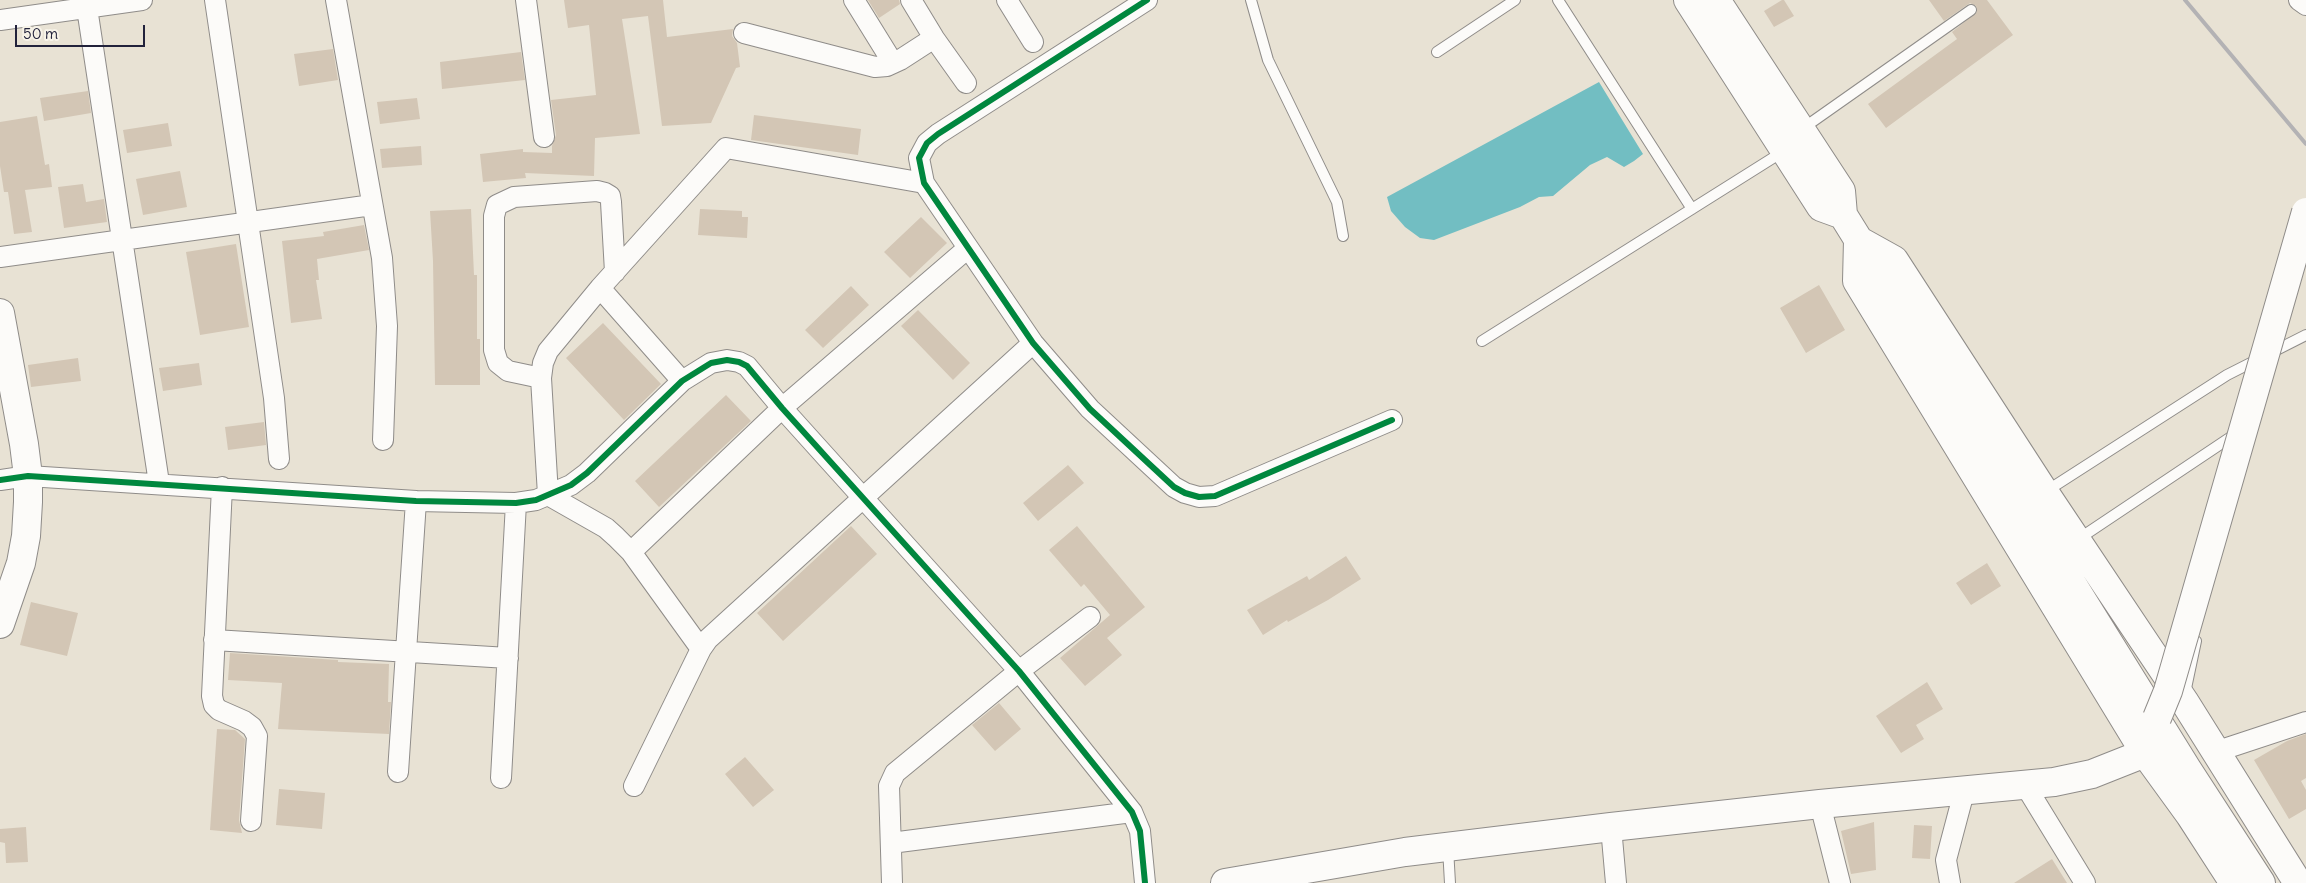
<!DOCTYPE html>
<style>
body{margin:0}
#map{position:relative;width:2306px;height:883px;overflow:hidden;background:#e8e2d4;font-family:Delius,sans-serif}
canvas{display:block}
.scale{position:absolute;left:15px;top:25px;width:130px;height:22px;box-sizing:border-box;border:2px solid #22223b;border-top:0;padding-left:6px;font-size:15px;line-height:18px;white-space:nowrap;color:#22223b;-webkit-text-stroke:4px #f7f3e8;paint-order:stroke}
</style>
<div id="map">
<canvas width="2306" height="883"></canvas>
<div class="scale">50 m</div>
</div>
<script>
const context = document.querySelector('canvas').getContext('2d');
context.lineJoin = 'round';
function fill(path, color) { context.fillStyle = color; context.fill(path, 'evenodd'); }
const toPath = rows => new Path2D(rows.map(r => 'M' + r).join(''));
function strokePath(path, color, width, dash) { context.strokeStyle = color; context.lineWidth = width; context.lineCap = dash ? 'butt' : 'round'; context.setLineDash(dash || []); context.stroke(path); }
const water = toPath([
 [1599,82,1643,154,1634,161,1624,167,1607,157,1590,165,1553,196,1539,197,1520,207,1434,240,1420,238,1405,227,1391,211,1387,197]
]);
const building = toPath([
 [564,0,663,0,667,37,733,29,732,36,737,43,740,67,736,68,711,123,662,126,648,16,622,19,640,134,595,138,594,176,525,173,526,178,483,182,480,154,523,149,523,152,552,153,552,146,556,135,551,100,596,95,589,25,568,28],
 [868,0,899,0,900,4,879,18],
 [1782,0,1784,0,1794,16,1774,27,1764,11],
 [1929,0,1987,0,2013,35,1886,128,1868,104,1957,39,1952,32,1977,12,1976,6,1970,3,1944,21],
 [333,49,338,80,299,86,294,54],
 [521,52,525,80,442,89,440,62],
 [88,91,91,113,44,121,40,98],
 [417,98,420,119,380,124,377,102],
 [754,115,861,129,858,155,751,140],
 [37,116,45,165,49,164,52,187,25,190,32,232,14,234,8,192,4,192,0,166,0,122],
 [168,123,172,146,127,153,123,130],
 [421,146,422,165,382,168,380,149],
 [180,171,187,207,143,215,136,179],
 [83,184,86,202,104,199,107,222,64,228,58,187],
 [471,209,474,275,477,275,477,339,480,339,480,385,435,385,433,261,430,211],
 [700,209,742,211,742,217,748,217,747,238,698,235],
 [921,217,947,243,910,278,884,252],
 [364,225,369,250,317,259,319,280,316,280,322,319,291,323,282,241,324,236,323,232],
 [236,244,249,327,200,335,186,252],
 [1819,285,1845,330,1806,353,1780,308],
 [851,286,869,305,823,348,805,330],
 [918,310,970,363,953,380,901,326],
 [603,323,661,384,624,420,566,358],
 [78,358,81,381,31,387,28,365],
 [199,363,202,385,163,391,159,368],
 [726,395,751,421,659,507,635,481],
 [264,422,266,445,228,450,225,427],
 [1068,465,1084,483,1038,521,1023,503],
 [851,526,877,554,783,641,757,613],
 [1077,526,1145,607,1107,638,1122,655,1085,686,1060,658,1110,615,1084,584,1081,587,1049,550],
 [1346,556,1361,579,1328,600,1288,622,1287,620,1263,635,1247,610,1307,576,1309,580],
 [1987,563,2001,586,1971,605,1956,583],
 [31,602,78,613,67,656,20,645],
 [230,653,338,660,338,662,389,664,388,702,391,702,389,734,278,729,282,683,228,680],
 [1927,682,1943,709,1916,725,1924,739,1901,753,1876,716],
 [999,703,1021,729,995,751,972,725],
 [217,729,235,730,245,739,239,820,242,833,210,830],
 [2306,734,2306,778,2301,781,2306,790,2306,809,2289,819,2254,760,2287,741],
 [745,757,774,790,753,807,725,774],
 [279,789,325,793,322,829,276,825],
 [1874,822,1876,870,1851,874,1841,831],
 [1914,825,1932,826,1930,859,1912,858],
 [26,827,28,862,6,863,5,843,0,842,0,829],
 [2052,859,2067,883,2014,883]
]);
const lane = toPath([
 [1251,0,1268,60,1337,202,1343,236],
 [1558,0,1692,209],
 [1437,52,1515,0],
 [1802,129,1971,10],
 [1482,341,1784,151],
 [2045,492,2227,375,2306,335],
 [2077,540,2237,433],
 [2185,693,2196,641],
 [1448,848,1450,883]
]);
const street = toPath([
 [215,0,274,398,279,459],
 [336,0,382,258,387,326,383,440],
 [526,0,544,137],
 [854,0,893,63],
 [911,0,934,38,966,83],
 [1007,0,1033,42],
 [1147,0,938,134,927,143,919,158,924,183,1033,343,1090,409,1174,487,1185,493,1199,497,1215,496,1392,420],
 [2299,0,2306,5],
 [87,8,159,483],
 [0,20,142,0],
 [744,33,875,67,887,66,900,60,934,38],
 [0,257,372,205],
 [600,288,682,381],
 [541,378,508,371,498,363,494,350,494,216,497,205,514,197,597,191,605,193,610,196,611,202,615,272],
 [0,480,28,476,416,501,516,503,536,500,571,485,587,473,682,381,711,363,727,360,739,362,747,366,782,408,1019,671,1132,812,1140,831,1145,883],
 [222,487,212,696,214,705,219,710,244,721,252,727,257,736,251,821],
 [631,552,782,408,968,248],
 [214,640,508,658],
 [701,649,631,552,616,537,606,528,548,495,541,378,543,363,548,351,600,288,726,148,924,183],
 [2215,752,2306,722],
 [398,772,416,501],
 [501,778,516,503],
 [2025,785,2085,883],
 [634,786,701,649,708,639,1033,343],
 [1820,804,1840,883],
 [1611,827,1616,883],
 [891,843,1132,812],
 [892,883,889,786,895,773,1019,671,1090,617],
 [1950,883,1946,860,1964,792]
]);
const secondary = toPath([
 [0,313,24,444,28,476,28,502,26,536,21,563,0,624]
]);
const primary = toPath([
 [1225,883,1405,852,1611,827,1820,804,2054,782,2092,774,2145,753]
]);
const highway = toPath([
 [1688,0,1821,207,1843,215],
 [1716,0,1841,191,1843,215,2187,769,2261,883],
 [2234,883,2190,815,2145,753,1857,281,1858,240,1894,260,2045,493,2184,701,2298,883]
]);
const rail = toPath([
 [2185,0,2306,144]
]);
const secondaryBridge = toPath([
 [2157,718,2168,691,2306,212]
]);
const cycleway = toPath([
 [1147,0,938,134,927,143,919,158,924,183,1033,343,1090,409,1174,487,1185,493,1199,497,1215,496,1392,420],
 [0,480,28,476,416,501,516,503,536,500,571,485,587,473,682,381,711,363,727,360,739,362,747,366,782,408,1019,671,1132,812,1140,831,1145,883]
]);
fill(water, '#72bec2');
fill(building, '#d3c6b5');
strokePath(lane, '#8f8c89', 12);
strokePath(street, '#8f8c89', 22);
strokePath(secondary, '#8f8c89', 30);
strokePath(primary, '#8f8c89', 30);
strokePath(highway, '#8f8c89', 30);
strokePath(lane, '#fcfbf9', 10);
strokePath(street, '#fcfbf9', 20);
strokePath(secondary, '#fcfbf9', 28);
strokePath(primary, '#fcfbf9', 28);
strokePath(highway, '#fcfbf9', 28);
strokePath(rail, '#b3b2b4', 4);
strokePath(secondaryBridge, '#8f8c89', 30, []);
strokePath(secondaryBridge, '#fcfbf9', 28);
strokePath(cycleway, '#00873e', 6);
</script>
